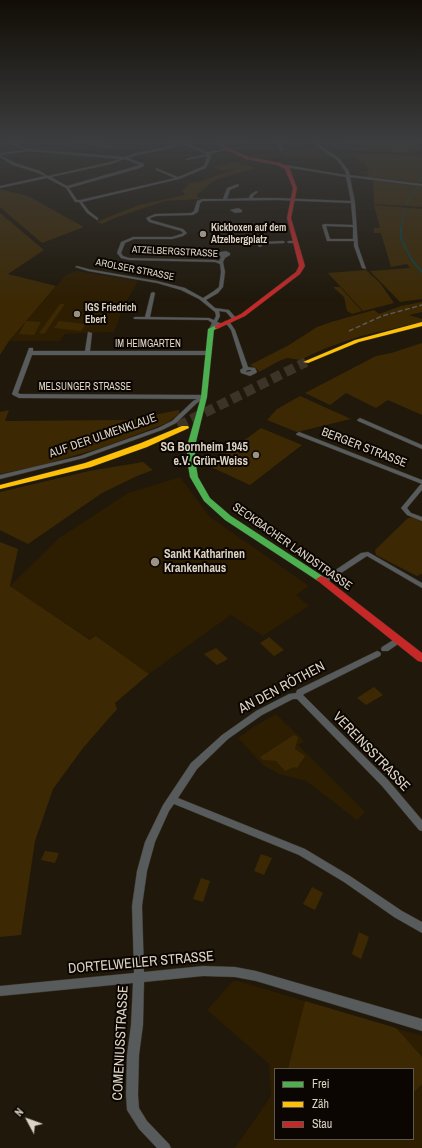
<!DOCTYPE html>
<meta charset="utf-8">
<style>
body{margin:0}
#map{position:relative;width:422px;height:1148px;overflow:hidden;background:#1f180b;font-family:"Archivo Narrow",sans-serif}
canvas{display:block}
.legend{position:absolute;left:274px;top:1068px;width:140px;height:72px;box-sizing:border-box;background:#0b0601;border:1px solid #5f584f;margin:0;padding:5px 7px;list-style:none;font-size:12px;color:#dcd3c5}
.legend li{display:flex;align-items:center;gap:8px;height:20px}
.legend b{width:20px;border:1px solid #5f584f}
.north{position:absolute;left:8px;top:1100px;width:40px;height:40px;-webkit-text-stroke:3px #0b0601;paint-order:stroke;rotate:311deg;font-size:11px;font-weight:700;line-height:16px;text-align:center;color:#dcd3c5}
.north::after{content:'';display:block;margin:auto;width:14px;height:18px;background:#dcd3c5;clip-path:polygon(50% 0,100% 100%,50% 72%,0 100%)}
</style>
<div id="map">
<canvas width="422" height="1148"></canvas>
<ul class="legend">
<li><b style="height:5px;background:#4caf50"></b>Frei</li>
<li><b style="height:5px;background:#ffc107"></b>Zäh</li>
<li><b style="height:5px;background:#c62828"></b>Stau</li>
</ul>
<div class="north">N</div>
</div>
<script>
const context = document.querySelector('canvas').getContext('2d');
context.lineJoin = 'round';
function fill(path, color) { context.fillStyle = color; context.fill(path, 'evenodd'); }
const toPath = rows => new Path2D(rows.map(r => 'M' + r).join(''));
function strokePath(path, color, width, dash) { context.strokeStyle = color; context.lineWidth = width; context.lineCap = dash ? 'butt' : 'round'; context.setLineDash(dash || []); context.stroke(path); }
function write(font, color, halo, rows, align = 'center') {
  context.font = font + ' "Archivo Narrow",sans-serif'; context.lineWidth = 4; context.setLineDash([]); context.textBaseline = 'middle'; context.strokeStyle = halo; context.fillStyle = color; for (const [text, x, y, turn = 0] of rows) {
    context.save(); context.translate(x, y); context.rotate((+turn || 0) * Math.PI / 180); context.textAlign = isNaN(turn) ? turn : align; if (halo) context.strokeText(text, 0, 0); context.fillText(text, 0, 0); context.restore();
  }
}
const built = toPath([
 [321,149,334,157,285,159,283,156,256,159,243,155],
 [76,271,138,281,124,306,114,332,65,334,60,341,9,341,66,275],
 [180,477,210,517,309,586,296,595,309,606,263,636,231,615,149,674,96,636,91,640,10,586,59,538,128,493],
 [276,714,304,741,298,745,365,812,357,820,306,781,279,774,264,766,238,738,255,726],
 [233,981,238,981,422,1036,422,1148,235,1148,271,1096,269,1064,207,1010],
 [275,1069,413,1069,413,1139,275,1139]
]);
const green = toPath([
 [349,140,356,140,350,142,347,144,357,149,360,140,407,142,417,144,421,148,417,151,409,153,350,150,344,144],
 [351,153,422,156,422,183,367,177,368,174,361,173,362,171,368,172,369,170,364,162,358,161,358,160],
 [236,162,245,166,248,165,255,168,215,180,196,195,201,199,165,201,117,217,102,224,96,222,139,205,185,195,182,191,190,183,199,182,238,168,222,171,212,167],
 [373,180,422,186,422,207,374,204],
 [0,189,28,196,84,227,42,243,0,207],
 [374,205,422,209,422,299,400,302,370,271,410,268,407,264,391,267,381,233,374,233,374,228,380,228],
 [0,213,44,250,8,274,56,286,9,341,0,355],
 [366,270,380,283,394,303,363,311,328,273],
 [333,287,340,287,362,311,352,314,347,311,344,297],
 [422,302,422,312,409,315,422,319,422,322,361,336,326,348,300,360,288,358,281,360,259,372,257,369,250,365,289,345,317,327,331,322,374,310,379,314,401,306],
 [60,304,65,304,44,334,39,333],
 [26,321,41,322,34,335,19,334],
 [59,321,86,324,81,331,54,328],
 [422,343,422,415,388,400,376,408,346,393,330,405,305,393,376,356,391,353],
 [300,396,351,419,297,432,267,420,277,409],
 [9,410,5,421,129,420,179,410,179,414,167,423,104,447,39,466,0,474,0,412],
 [261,428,302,445,250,485,209,466],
 [143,462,153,470,137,476,102,493,28,544,0,530,0,492,89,471],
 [414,517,422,520,422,574,417,576,376,555,375,550,408,518],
 [0,542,18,549,10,586,90,640,96,636,149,674,115,703,117,709,83,748,53,789,35,841,21,935,0,937],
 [269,637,284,650,274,656,260,643],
 [216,648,228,659,217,665,204,654],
 [374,687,383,695,366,705,357,698],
 [294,735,298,737,295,749,305,756,297,768,294,767,285,771,276,761,263,760,260,757],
 [45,851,59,853,55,863,41,860],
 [261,854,272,858,264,875,254,871],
 [201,878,210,881,203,902,193,899],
 [312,887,323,893,315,910,303,904],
 [359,932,369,937,361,959,352,954],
 [305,1001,396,1028,422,1057,422,1084,415,1091,413,1088,413,1069,288,1069]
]);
const streamFar1 = toPath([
 [419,182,422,175],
 [406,204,418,186],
 [401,229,405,209]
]);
const stream = toPath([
 [401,228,401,239,412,260,422,272]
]);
const highwayTunnel = toPath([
 [178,426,306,362]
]);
const street = toPath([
 [2,140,7,140,27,149,125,157,136,153,170,146,178,142,175,141,177,140,208,152,227,148,229,149,210,154,211,157,206,168,179,179,82,202,89,211,98,218,98,220,97,220,87,213,79,202,75,202,66,188,47,178,0,188,0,186,45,176,38,173,13,165,0,157,0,155,15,163,40,171,48,176,110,162,120,159,29,151,0,155,0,153,25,150,2,140],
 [180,143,207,154,185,159,187,160,207,156,204,166,178,177,156,168,156,170,175,178,80,200,77,200,69,188,140,168,144,166,144,164,128,158,137,155,172,148,180,143],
 [125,159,140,165,67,186,51,177,111,164,125,159],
 [62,140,71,140,114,147,112,148,62,140],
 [251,140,263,140,219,145,217,144,251,140],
 [275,140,279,140,283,151,281,151,275,140],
 [308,140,312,140,339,158,349,171,350,175,422,184,422,186,350,177,355,203,358,246,366,269,362,268,354,246,354,241,327,241,322,225,324,224,353,225,351,203,277,200,203,201,200,203,198,212,193,215,156,216,150,218,151,220,183,229,187,233,183,236,172,239,134,239,125,243,121,253,123,256,129,258,215,260,219,261,221,257,218,254,220,252,226,251,230,253,230,255,225,258,223,262,225,272,223,287,218,293,206,300,215,308,229,310,237,319,233,320,226,312,219,311,220,316,217,322,223,324,221,325,216,325,213,330,209,329,212,323,208,320,135,319,133,318,135,317,145,317,151,293,153,292,155,293,150,317,209,318,214,320,216,316,215,312,199,299,181,290,157,283,88,271,75,267,77,266,88,269,157,281,185,288,203,298,214,291,219,287,221,272,220,264,215,262,129,260,121,258,117,253,121,242,133,237,172,237,181,234,183,233,181,231,149,222,146,218,155,214,191,213,194,211,197,201,202,199,223,199,227,188,238,184,239,186,230,190,227,199,249,198,250,195,256,191,258,192,253,196,253,198,277,198,351,201,346,177,285,167,286,165,346,175,345,171,337,160,308,140],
 [326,226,353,227,353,239,330,239,326,226],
 [238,208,242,210,242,212,235,213,230,210,238,208],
 [283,241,285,242,284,243,262,244,262,246,260,247,258,246,258,243,260,242,283,241],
 [289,241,296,241,298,242,296,243,288,243,287,242,289,241],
 [225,321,229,321,235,330,248,367,255,368,257,372,256,373,250,376,241,373,240,370,243,368,231,330,225,322,225,321],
 [248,370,251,370,251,371,246,372,246,371,248,370],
 [88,332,92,333,90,351,209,351,212,353,209,355,32,355,18,393,20,394,204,395,207,397,197,403,176,423,162,430,84,458,0,479,0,475,80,456,158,428,172,421,193,401,197,399,19,398,13,395,12,394,29,348,33,348,33,351,85,351,88,332],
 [360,418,422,445,422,449,358,421,357,420,360,418],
 [299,432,422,480,422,484,297,435,296,434,299,432],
 [422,484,422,490,407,508,411,513,422,517,422,521,407,515,401,508,420,485,422,484],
 [368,552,422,583,422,588,367,556,326,583,322,583,320,581,322,579,361,553,368,552],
 [398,637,401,638,402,640,401,642,388,651,382,651,381,649,382,647,398,637],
 [377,651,380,652,381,654,380,656,304,694,303,695,388,780,422,820,422,831,419,830,382,786,297,699,293,699,262,715,228,739,197,769,178,798,305,849,350,876,402,911,422,922,422,933,394,917,344,882,299,855,174,804,169,811,155,842,147,871,142,906,144,972,203,966,235,967,256,971,422,1019,422,1031,256,981,235,977,203,976,144,982,143,1025,139,1055,138,1095,139,1108,147,1121,169,1144,171,1148,157,1148,139,1129,127,1110,126,1095,127,1055,131,1025,133,983,0,996,0,986,134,973,132,906,137,871,145,842,163,805,191,763,222,735,256,711,289,694,296,693,297,690,377,651]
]);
const fast = toPath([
 [217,325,220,327,214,330,207,397,195,446,195,460,198,477,210,498,231,516,324,577,326,579,324,581,318,581,225,520,204,501,190,477,187,460,187,446,201,397,208,329,217,325]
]);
const slow = toPath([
 [422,322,422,326,359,342,308,363,303,362,355,340,422,322],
 [182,426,188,426,189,428,147,447,91,467,0,489,0,485,85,463,141,443,182,426]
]);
const jam = toPath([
 [213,140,218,140,226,147,248,157,280,163,289,167,297,188,291,218,305,266,300,274,245,316,217,329,215,328,215,326,241,314,296,272,299,266,287,218,293,188,285,169,277,165,246,159,224,149,213,140],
 [321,576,324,577,422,653,422,662,418,661,318,581,316,579,321,576]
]);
const rail = toPath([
 [349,331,382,316,422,305]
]);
const markers = [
 [203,234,4,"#9a9284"],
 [77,314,4,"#9a9284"],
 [256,455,4,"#9a9284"],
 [155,562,5,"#9a9284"]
];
const farPoinames = [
 ["Kickboxen auf dem",211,228],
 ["Atzelbergplatz",211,240],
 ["IGS Friedrich",85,308],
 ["Ebert",85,320]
];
const farStreetnames = [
 ["ATZELBERGSTRASSE",175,252,3],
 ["AROLSER STRASSE",135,270,11],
 ["IM HEIMGARTEN",148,344],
 ["MELSUNGER STRASSE",85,387]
];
const streetNames = [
 ["AUF DER ULMENKLAUE",103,436,-19],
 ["BERGER STRASSE",364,448,21],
 ["SECKBACHER LANDSTRASSE",292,547,35]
];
const poiNames = [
 ["SG Bornheim 1945",248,448],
 ["e.V. Grün-Weiss",248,462],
 ["Sankt Katharinen",164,555,"left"],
 ["Krankenhaus",164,569,"left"]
];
const nearStreetnames = [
 ["AN DEN RÖTHEN",282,688,-28],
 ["VEREINSSTRASSE",371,752,46],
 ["DORTELWEILER STRASSE",141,963,-5],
 ["COMENIUSSTRASSE",121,1043,-87]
];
fill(built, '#2d1d01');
fill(green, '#3c2904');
strokePath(streamFar1, '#054755', 1);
strokePath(stream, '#054755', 1.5);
strokePath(highwayTunnel, '#3b3427', 10, [10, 5]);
strokePath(street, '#383127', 1);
strokePath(fast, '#383127', 1);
strokePath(slow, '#383127', 1);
strokePath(jam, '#383127', 1);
fill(street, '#585b5b');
fill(fast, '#4caf50');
fill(slow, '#ffc107');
fill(jam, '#c62828');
strokePath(rail, '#5b5956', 1.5, [5, 2.5]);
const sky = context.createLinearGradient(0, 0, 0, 301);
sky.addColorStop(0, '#110d06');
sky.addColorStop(0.47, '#3c3d3f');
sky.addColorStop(1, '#3c3d3f00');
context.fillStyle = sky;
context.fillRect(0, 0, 422, 301);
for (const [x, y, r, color] of markers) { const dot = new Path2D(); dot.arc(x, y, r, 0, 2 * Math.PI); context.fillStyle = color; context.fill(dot); strokePath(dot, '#0b0601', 1.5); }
write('bold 10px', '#dcd3c5', '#0b0601', farPoinames, 'left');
write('10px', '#dcd3c5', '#0b0601', farStreetnames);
write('12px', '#dcd3c5', '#0b0601', streetNames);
write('bold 12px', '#dcd3c5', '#0b0601', poiNames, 'right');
write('14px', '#dcd3c5', '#0b0601', nearStreetnames);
</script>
